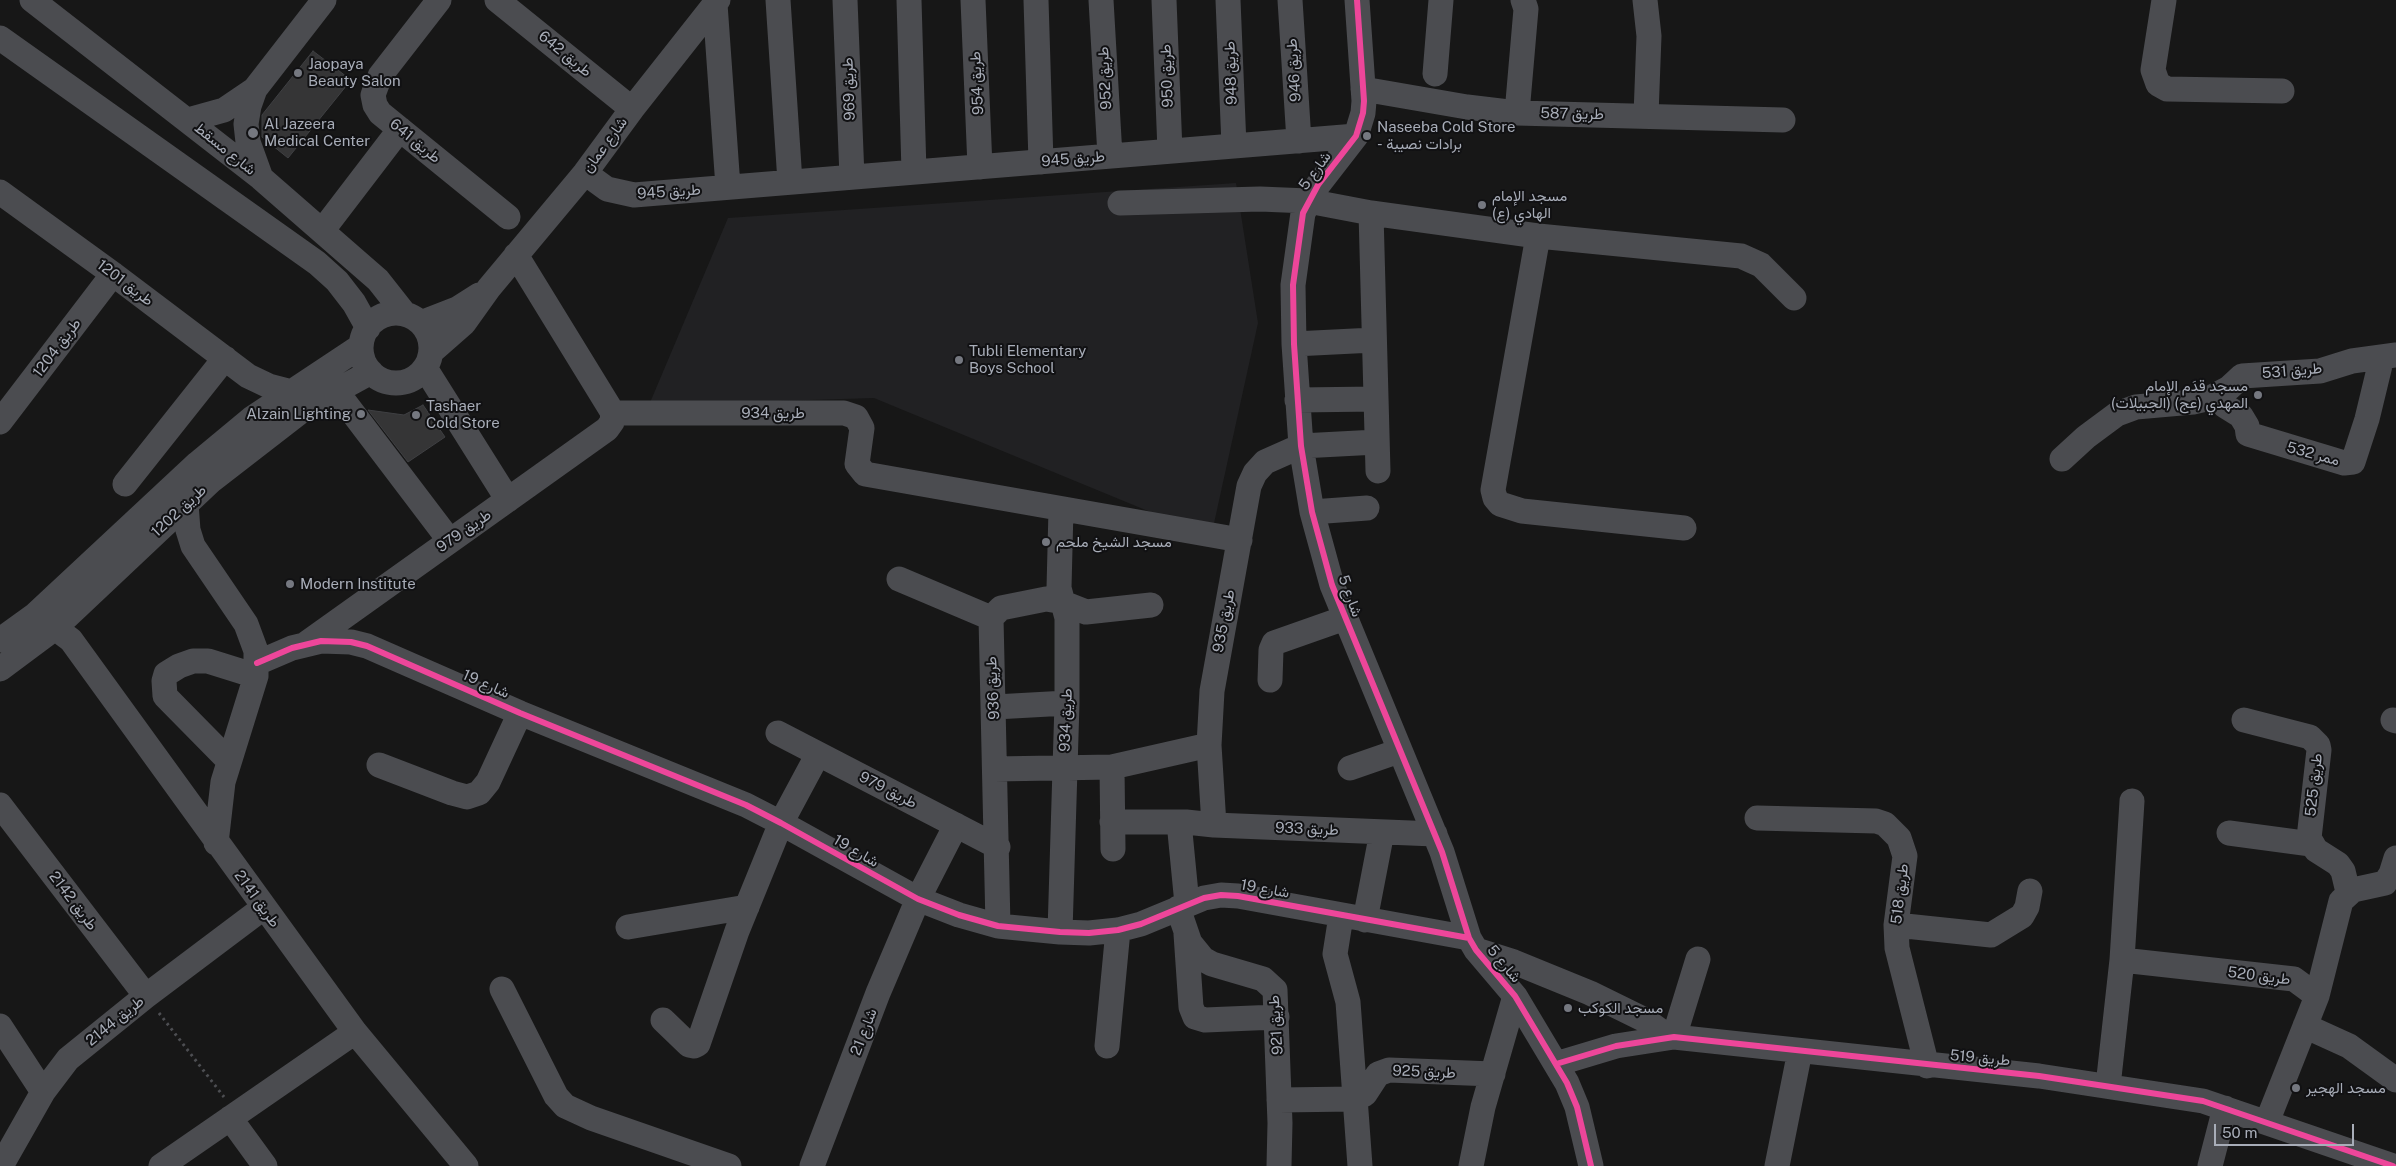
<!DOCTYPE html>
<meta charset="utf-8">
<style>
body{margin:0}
#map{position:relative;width:2396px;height:1166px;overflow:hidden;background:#171717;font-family:"Public Sans",sans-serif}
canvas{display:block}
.scale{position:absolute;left:2214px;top:1124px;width:140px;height:22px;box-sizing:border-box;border:2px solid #a8adb8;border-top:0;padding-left:6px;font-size:15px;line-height:18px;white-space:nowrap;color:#a8adb8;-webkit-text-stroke:4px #111113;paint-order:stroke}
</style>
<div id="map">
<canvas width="2396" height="1166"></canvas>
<div class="scale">50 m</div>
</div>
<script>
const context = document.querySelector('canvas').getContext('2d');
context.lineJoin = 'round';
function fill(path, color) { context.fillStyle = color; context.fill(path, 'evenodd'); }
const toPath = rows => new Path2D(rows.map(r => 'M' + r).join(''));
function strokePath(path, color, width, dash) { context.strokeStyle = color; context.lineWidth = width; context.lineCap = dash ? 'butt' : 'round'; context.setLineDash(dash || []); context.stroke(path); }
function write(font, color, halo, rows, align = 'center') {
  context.font = font + ' "Public Sans",Vazirmatn,sans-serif'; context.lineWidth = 4; context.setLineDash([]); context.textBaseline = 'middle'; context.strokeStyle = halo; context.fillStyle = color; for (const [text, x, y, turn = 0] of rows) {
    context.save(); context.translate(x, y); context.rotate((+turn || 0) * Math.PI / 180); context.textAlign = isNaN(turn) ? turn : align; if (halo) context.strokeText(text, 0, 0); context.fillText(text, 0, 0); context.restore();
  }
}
const built = toPath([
 [1236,183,1258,323,1211,537,874,398,649,405,728,218]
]);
const building = toPath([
 [313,51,351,80,288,158,262,137,262,115,313,51],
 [423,405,445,437,408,462,368,410,404,415,423,405]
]);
const path = toPath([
 [159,1013,224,1097]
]);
const minor = toPath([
 [32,0,261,178,378,280,404,313],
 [439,0,380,76,373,95,375,105,380,113,508,217],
 [497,0,632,109],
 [778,0,790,182],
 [845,0,852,177],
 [909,0,914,172],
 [973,0,980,167],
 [1036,0,1041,162],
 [1101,0,1110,156],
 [1164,0,1170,151],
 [1228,0,1234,146],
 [1290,0,1299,141],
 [1357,0,1364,101,1363,113,1356,136,1318,185,1303,213,1293,285,1294,344,1301,446,1312,512,1332,585,1442,852,1469,938,1476,950,1515,996,1567,1083,1577,1107,1591,1166],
 [1645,0,1649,36,1646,115],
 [2164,0,2153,70,2158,84,2167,89,2282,91],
 [715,4,728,187],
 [0,38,317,263,337,281,354,303,368,328],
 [1435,74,1441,0],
 [255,89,249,106,246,124,248,142,261,178],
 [1363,89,1467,107,1517,113,1783,120],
 [1517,113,1526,9,1523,0],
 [188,120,224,110,255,89,324,0],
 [585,173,607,189,634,195,1356,136],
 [0,192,113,274,248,376,269,386,292,392],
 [1120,203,1260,199,1308,201,1371,213,1538,236,1741,256,1761,265,1794,298],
 [1371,213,1378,471],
 [322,231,400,129],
 [1538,236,1493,490,1495,498,1500,504,1522,511,1684,528],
 [516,255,613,413],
 '361 348a35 35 0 1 1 70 0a35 35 0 1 1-70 0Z',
 [421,323,457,309,479,295],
 [1294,344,1374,340],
 [431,352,464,323,489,288,585,173,632,109,718,0],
 [425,368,508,500],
 [337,392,450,541],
 [2218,394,2225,406,2241,416,2247,426,2248,434,2344,463,2353,462,2367,419,2382,357],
 [1297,400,1376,399],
 [613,413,844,413,856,417,862,428,857,464,865,474,1240,540],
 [0,422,113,274],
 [2062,459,2086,437,2117,414,2136,407,2193,402,2210,398,2229,388,2242,376,2320,371,2352,361,2396,355],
 [125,484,225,358],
 [186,504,188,530,193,546,246,624,256,651,256,676,223,782,216,843],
 [1312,512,1367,508],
 [899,579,991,618],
 [55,628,71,640,355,1032,466,1166],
 [0,640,35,615,198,463,251,419,361,346],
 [307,643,607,429,612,422,613,413],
 [257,663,292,648,321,641,351,642,367,646,520,713,746,805,781,823,918,899,959,915,998,926,1060,932,1089,933,1118,930,1141,924,1204,898,1221,895,1238,896,1469,938],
 [0,669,55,628,212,480,305,408,371,372],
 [1270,680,1271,650,1274,643,1345,618],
 [995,707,1067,703],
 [2244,720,2310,737,2318,745,2319,750,2309,838,2316,850,2338,864,2343,871,2348,892],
 [2393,720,2396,721],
 [778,733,998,847],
 [228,760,165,696,164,681,166,674,179,666,193,661,208,661,256,676],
 [379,765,452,793,467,797,479,793,488,782,520,713],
 [1112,767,1113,849],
 [1350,768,1399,751],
 [995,769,1112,767,1209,745],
 [0,805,146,996],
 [1757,818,1876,821,1885,824,1899,838,1905,856,1896,925,1897,948,1927,1066],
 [1112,822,1186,822,1214,825,1435,834],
 [1179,822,1187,904],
 [1214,825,1209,745,1212,691,1249,486,1255,473,1265,462,1301,446,1377,442],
 [2229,833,2311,844],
 [1178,908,1190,943,1203,959,1212,964,1263,979,1275,990,1280,1123,1279,1166],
 [1341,916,1335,954,1348,1002,1360,1166],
 [1365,920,1382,832],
 [1896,925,1991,935,2022,916,2027,907,2030,891],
 [998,926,991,618,1001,608,1046,599,1058,601,1086,612,1151,605],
 [628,927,747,907],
 [1060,932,1067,703,1067,618,1059,588,1061,509],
 [1186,934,1191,1007,1195,1017,1205,1020,1277,1017],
 [1476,950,1514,962,1590,993,1647,1021,1669,1037],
 [2122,960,2294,979,2317,996,2267,1122],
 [502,989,556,1096,565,1106,591,1118,729,1166],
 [2317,996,2341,901,2353,890,2385,883,2391,874,2396,858],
 [663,1020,689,1045,694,1046,698,1044,737,931,781,823,818,754],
 [0,1026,43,1092],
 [2305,1026,2349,1046,2396,1080],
 [1674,1037,1698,959],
 [1107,1046,1118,930],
 [1556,1064,1616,1046,1674,1037,2039,1076,2203,1101,2393,1166],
 [2108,1086,2122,960,2132,801],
 [1279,1100,1354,1099,1365,1094,1378,1074,1389,1070,1493,1074],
 [230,1118,265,1166],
 [1,1166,43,1092,68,1059,146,996,263,908],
 [161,1166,355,1032],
 [812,1166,878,993,918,899,956,825],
 [1471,1166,1483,1107,1515,996],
 [1777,1166,1800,1051],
 [2210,1166,2225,1108]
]);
const cycleway = toPath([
 [1357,0,1364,101,1363,113,1356,136,1318,185,1303,213,1293,285,1294,344,1301,446,1312,512,1332,585,1442,852,1469,938,1476,950,1515,996,1567,1083,1577,1107,1591,1166],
 [257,663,292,648,321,641,351,642,367,646,520,713,746,805,781,823,918,899,959,915,998,926,1060,932,1089,933,1118,930,1141,924,1204,898,1221,895,1238,896,1469,938],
 [1556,1064,1616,1046,1674,1037,2039,1076,2203,1101,2393,1166]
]);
const markers = [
 [298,73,5,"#757880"],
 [253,133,6,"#757880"],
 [1367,136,5,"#757880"],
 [1482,205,5,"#757880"],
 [959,360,5,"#757880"],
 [2258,395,5,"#757880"],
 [361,414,5,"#757880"],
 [416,415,5,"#757880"],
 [1046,542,5,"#757880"],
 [290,584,5,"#757880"],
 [1568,1008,5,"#757880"],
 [2296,1088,5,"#757880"]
];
const streetNames = [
 ["طريق 642",565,54,39],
 ["طريق 946",1294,70,-94],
 ["طريق 948",1231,73,-92],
 ["طريق 950",1167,76,-92],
 ["طريق 952",1105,78,-93],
 ["طريق 954",977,83,-93],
 ["طريق 969",849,89,-92],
 ["طريق 587",1572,114,1],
 ["طريق 641",415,141,39],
 ["شارع عمان",605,145,-54],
 ["شارع مسقط",225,149,39],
 ["طريق 945",1073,159,-5],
 ["شارع 5",1315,171,-54],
 ["طريق 945",669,192,-4],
 ["طريق 1201",125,283,37],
 ["طريق 1204",57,348,-53],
 ["طريق 531",2292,371,-5],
 ["طريق 934",773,413],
 ["ممر 532",2313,454,15],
 ["طريق 1202",179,511,-43],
 ["طريق 979",464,531,-35],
 ["شارع 5",1350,596,70],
 ["طريق 935",1224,621,-79],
 ["شارع 19",486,684,24],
 ["طريق 936",993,688,-93],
 ["طريق 934",1066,720,-88],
 ["طريق 525",2314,785,-84],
 ["طريق 979",888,790,27],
 ["طريق 933",1307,829,2],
 ["شارع 19",856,851,30],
 ["شارع 19",1265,889,10],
 ["طريق 518",1900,894,-83],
 ["طريق 2141",257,899,54],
 ["طريق 2142",73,901,53],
 ["شارع 5",1504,964,50],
 ["طريق 520",2259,976,7],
 ["طريق 2144",115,1021,-39],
 ["طريق 921",1276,1025,-94],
 ["شارع 21",864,1032,-69],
 ["طريق 519",1980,1058,5],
 ["طريق 925",1424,1072,2]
];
const poiNames = [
 ["Jaopaya",308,64],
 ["Beauty Salon",308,81],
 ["Al Jazeera",264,124],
 ["Medical Center",264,141],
 ["Naseeba Cold Store",1377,127],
 ["- برادات نصيبة",1377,144],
 ["مسجد الإمام",1492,196],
 ["الهادي (ع)",1492,213],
 ["Tubli Elementary",969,351],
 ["Boys School",969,368],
 ["مسجد قدَم الإمام",2248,386,"right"],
 ["المهدي (عج) (الجبيلات)",2248,403,"right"],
 ["Tashaer",426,406],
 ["Cold Store",426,423],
 ["Alzain Lighting",351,414,"right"],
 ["مسجد الشيخ ملحم",1056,542],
 ["Modern Institute",300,584],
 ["مسجد الكوكب",1578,1008],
 ["مسجد الهجير",2306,1088]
];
fill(built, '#212123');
fill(building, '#353536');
strokePath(building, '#3f4043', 1);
strokePath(path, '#4d4e52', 3, [2.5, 4]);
strokePath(minor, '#4b4c50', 25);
strokePath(cycleway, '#ed469a', 6);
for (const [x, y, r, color] of markers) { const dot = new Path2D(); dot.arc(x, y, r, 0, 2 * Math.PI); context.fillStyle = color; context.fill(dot); strokePath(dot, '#111113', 2); }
write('15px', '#a8adb8', '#111113', streetNames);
write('15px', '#a8adb8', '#111113', poiNames, 'left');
</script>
